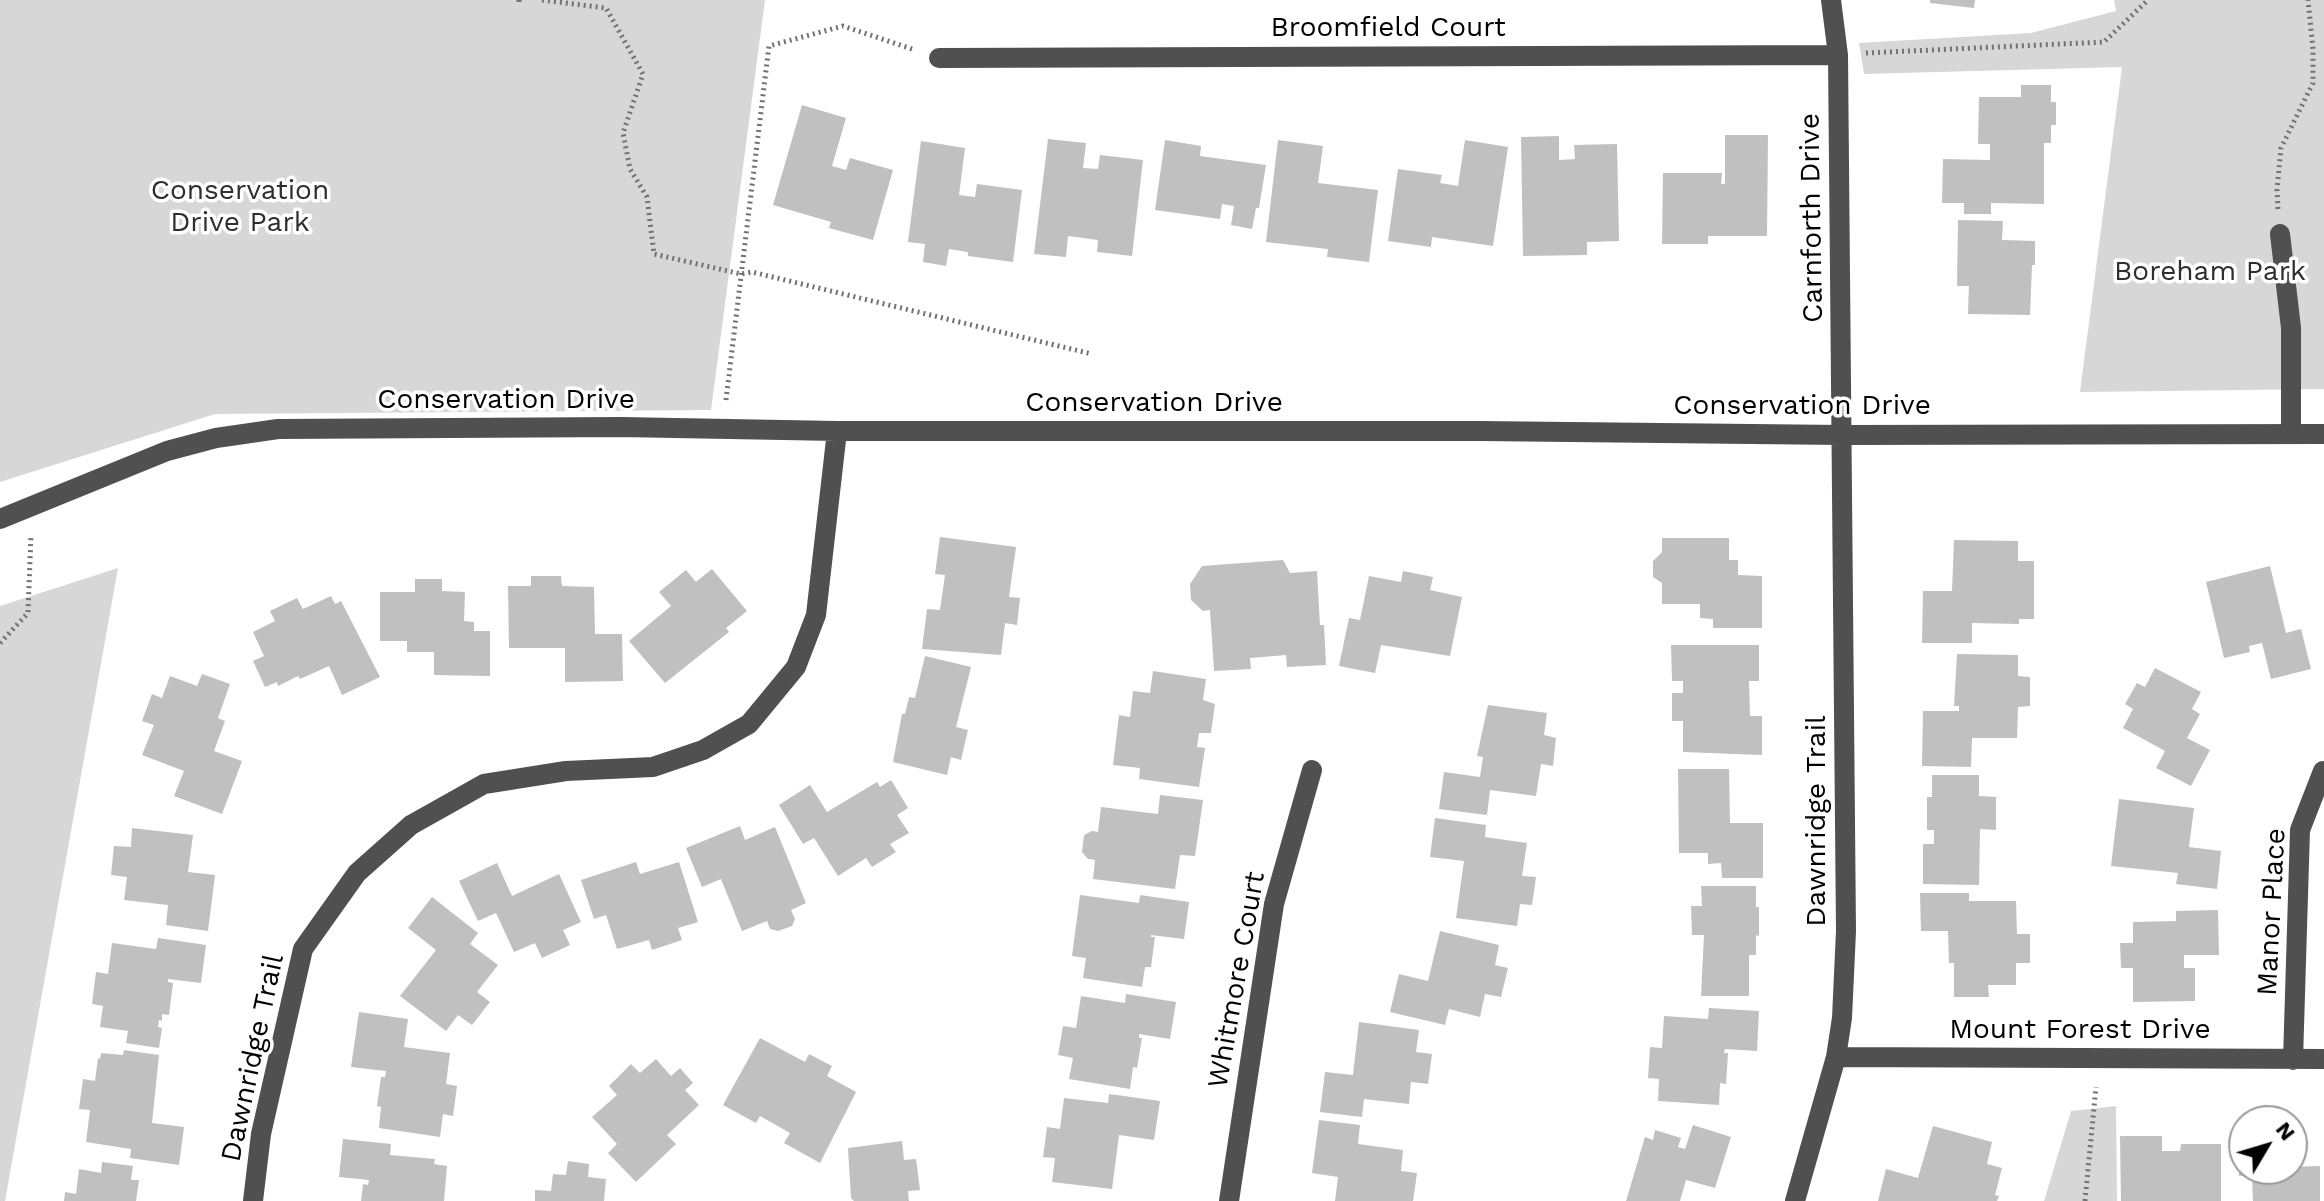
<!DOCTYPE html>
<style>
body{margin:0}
#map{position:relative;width:2324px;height:1201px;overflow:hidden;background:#fff;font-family:"Work Sans",sans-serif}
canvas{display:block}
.north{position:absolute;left:2228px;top:1105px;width:80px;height:80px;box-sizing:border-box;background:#fff;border:2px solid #999;border-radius:50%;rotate:52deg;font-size:22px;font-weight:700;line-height:32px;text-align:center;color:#000}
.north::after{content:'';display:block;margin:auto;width:28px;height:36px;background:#000;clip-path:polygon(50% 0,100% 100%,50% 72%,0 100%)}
</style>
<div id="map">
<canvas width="2324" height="1201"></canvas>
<div class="north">N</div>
</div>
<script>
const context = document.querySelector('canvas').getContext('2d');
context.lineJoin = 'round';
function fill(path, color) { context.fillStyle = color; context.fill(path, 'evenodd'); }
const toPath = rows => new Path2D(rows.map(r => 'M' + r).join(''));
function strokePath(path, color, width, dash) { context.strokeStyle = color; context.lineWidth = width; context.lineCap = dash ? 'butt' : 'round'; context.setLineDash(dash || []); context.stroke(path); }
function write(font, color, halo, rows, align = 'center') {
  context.font = font + ' "Work Sans",sans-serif'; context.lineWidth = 7; context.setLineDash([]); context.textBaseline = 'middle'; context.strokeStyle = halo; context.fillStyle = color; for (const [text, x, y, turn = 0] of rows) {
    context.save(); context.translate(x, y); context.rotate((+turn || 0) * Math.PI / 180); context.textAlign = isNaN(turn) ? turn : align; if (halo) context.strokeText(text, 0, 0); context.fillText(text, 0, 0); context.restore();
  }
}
const green = toPath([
 [0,0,765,0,711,410,215,414,0,482],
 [2114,0,2324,0,2324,389,2080,392,2122,67,1864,74,1859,43,2031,33,2116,11],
 [118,568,5,1201,0,1201,0,606],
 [2116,1106,2117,1201,2044,1201,2071,1111]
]);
const building = toPath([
 [1930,0,1975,0,1974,8,1930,3],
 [2021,85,2051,85,2051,102,2056,102,2056,125,2051,125,2051,143,2044,143,2044,204,1991,203,1991,214,1964,214,1964,203,1942,203,1943,159,1990,160,1990,144,1978,144,1979,97,2021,97],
 [802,105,846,118,832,166,846,170,850,158,893,170,873,240,829,228,831,222,773,205],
 [1725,135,1768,135,1767,236,1708,236,1708,244,1662,244,1663,173,1722,173,1721,184,1725,184],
 [1559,136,1559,160,1575,159,1574,145,1617,144,1619,241,1587,242,1587,255,1523,256,1521,137],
 [1048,139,1086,143,1083,168,1098,169,1100,155,1143,160,1132,256,1097,252,1098,240,1068,236,1066,257,1034,254],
 [1165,140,1201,146,1200,156,1266,165,1259,208,1256,208,1252,229,1231,225,1234,206,1222,204,1220,219,1155,210],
 [1278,140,1323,146,1318,183,1378,190,1369,262,1327,257,1328,249,1266,242],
 [1465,140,1508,147,1493,246,1432,237,1431,247,1388,241,1398,169,1442,175,1440,183,1458,186],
 [921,141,965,148,959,195,975,197,977,184,1022,190,1013,262,968,256,968,252,949,249,946,266,923,262,925,244,908,242],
 [1958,220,2003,221,2002,240,2035,241,2035,265,2032,265,2030,315,1968,314,1969,286,1957,286],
 [940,537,1016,547,1009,597,1020,598,1017,625,1005,623,1001,655,922,649,927,609,940,610,945,575,935,574],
 [1662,538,1729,538,1729,560,1738,560,1738,575,1762,576,1762,628,1713,628,1713,619,1700,618,1700,604,1662,604,1662,583,1653,577,1653,561,1662,552],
 [1954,540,2018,541,2018,561,2034,561,2034,619,2019,619,2019,624,1972,623,1972,643,1922,643,1923,591,1952,591],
 [1283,560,1290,573,1317,571,1320,625,1324,625,1326,665,1287,667,1286,655,1250,658,1251,669,1214,671,1210,610,1203,611,1191,600,1190,584,1202,566],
 [2270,566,2286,633,2301,629,2311,669,2271,679,2262,643,2249,646,2250,652,2224,658,2206,582],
 [712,569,747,611,726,628,729,632,665,683,629,641,671,606,659,592,686,570,696,582],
 [1403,571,1433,577,1430,590,1462,597,1450,656,1381,645,1375,673,1339,666,1349,618,1360,620,1369,576,1401,582],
 [531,576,561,576,562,586,594,587,595,634,622,634,623,681,565,682,565,648,509,648,508,586,531,586],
 [415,579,442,579,442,591,465,592,464,621,474,622,474,631,490,631,490,676,434,675,434,652,407,652,407,641,380,641,380,592,415,592],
 [331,596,335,604,341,601,380,677,342,695,329,666,300,679,298,676,278,686,277,682,265,687,253,661,264,656,253,632,275,621,270,611,297,598,303,609],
 [1671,645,1759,645,1759,681,1749,681,1750,716,1762,716,1762,755,1683,752,1683,721,1672,721,1672,693,1683,693,1683,681,1672,681],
 [1957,654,2018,655,2018,676,2030,677,2030,706,2018,707,2017,738,1972,738,1971,767,1922,766,1923,711,1959,711,1959,706,1954,706],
 [925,656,971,667,956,727,968,730,961,760,951,757,947,775,893,762,902,714,905,714,909,697,915,698],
 [2155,668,2201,692,2192,709,2200,714,2187,738,2210,750,2191,786,2156,768,2165,751,2123,728,2133,709,2125,704,2137,683,2145,687],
 [1153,671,1206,679,1203,700,1215,704,1211,733,1199,733,1197,747,1205,748,1199,787,1139,779,1140,768,1113,765,1119,715,1130,717,1133,691,1150,693],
 [202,674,230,684,218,718,225,721,214,751,242,761,222,814,174,796,184,771,142,755,154,725,142,721,152,694,162,698,170,676,197,686],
 [1488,705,1547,713,1544,735,1556,738,1553,766,1541,764,1536,796,1490,790,1487,815,1439,809,1444,772,1480,777,1483,757,1477,756],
 [1678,769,1729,769,1730,823,1763,823,1763,878,1722,878,1721,863,1708,864,1708,853,1679,853],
 [1932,775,1979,775,1979,796,1996,797,1996,830,1980,829,1979,885,1923,884,1923,844,1934,844,1934,830,1927,830,1927,797,1932,797],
 [891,780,908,808,897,815,909,833,890,844,896,852,872,867,866,858,838,876,814,838,803,844,779,805,810,785,827,812,877,782,880,787],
 [1160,795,1203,800,1195,856,1180,855,1175,889,1093,879,1095,860,1088,859,1082,852,1084,835,1092,831,1098,832,1101,807,1158,814],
 [2119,799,2194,808,2189,847,2221,851,2217,889,2176,884,2178,873,2111,866],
 [1435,818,1486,825,1485,837,1527,843,1522,876,1536,877,1532,905,1520,904,1517,926,1456,918,1464,861,1430,857],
 [740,826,745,840,775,827,806,903,791,910,795,919,792,926,778,931,770,929,767,921,742,931,721,879,702,887,686,848],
 [132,828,193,835,188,872,215,875,208,931,166,925,168,905,124,900,127,877,111,875,114,846,131,847],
 [636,862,640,874,679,862,698,922,678,928,682,940,652,950,649,940,617,949,606,915,594,919,581,880],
 [497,863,512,896,559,874,581,922,563,930,570,945,542,958,535,943,514,952,496,913,478,921,459,881],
 [1701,886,1756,886,1756,907,1759,907,1759,936,1756,935,1756,955,1749,955,1749,996,1701,996,1704,935,1692,935,1691,906,1702,906],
 [1920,893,1969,893,1969,901,2016,901,2017,934,2030,934,2030,963,2016,963,2016,985,1988,985,1989,997,1954,997,1954,963,1949,963,1948,931,1921,931],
 [1080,895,1139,903,1140,895,1189,902,1184,939,1151,935,1151,937,1155,937,1151,967,1145,967,1142,987,1083,978,1086,958,1072,956],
 [432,897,478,933,470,944,498,965,477,992,490,1002,472,1025,458,1015,446,1031,400,996,436,950,408,928],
 [2218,910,2219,955,2184,955,2184,968,2195,968,2195,1001,2133,1002,2133,968,2121,968,2120,943,2133,943,2133,922,2176,921,2176,911],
 [1440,931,1499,945,1495,965,1508,968,1501,997,1485,994,1480,1017,1449,1009,1445,1025,1390,1012,1399,974,1428,981],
 [158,938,206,945,201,983,168,979,168,982,173,983,169,1015,162,1014,162,1021,159,1020,158,1027,162,1028,159,1048,126,1043,128,1031,100,1027,103,1006,92,1004,96,972,108,974,112,943,156,949],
 [1126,994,1176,1002,1170,1039,1139,1034,1139,1038,1142,1038,1137,1068,1133,1067,1130,1089,1069,1079,1073,1058,1058,1055,1063,1026,1076,1028,1081,996,1125,1003],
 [1709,1008,1759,1011,1757,1051,1725,1049,1724,1053,1728,1053,1726,1084,1720,1083,1719,1105,1658,1101,1659,1079,1648,1078,1650,1047,1662,1048,1664,1016,1708,1019],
 [359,1012,408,1019,404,1047,450,1053,446,1084,457,1086,453,1116,443,1114,440,1137,379,1128,381,1107,377,1106,381,1077,385,1077,386,1071,351,1067],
 [1359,1022,1419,1030,1416,1052,1432,1054,1428,1084,1411,1082,1409,1104,1364,1099,1362,1117,1320,1112,1325,1072,1353,1075],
 [760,1038,805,1062,809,1054,832,1066,827,1076,856,1092,820,1163,784,1143,790,1133,760,1116,756,1123,723,1105],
 [124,1050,159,1055,152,1123,184,1127,179,1165,130,1158,131,1149,86,1142,90,1110,79,1109,83,1079,95,1081,98,1058,100,1059,101,1053,123,1055],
 [656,1059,671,1076,680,1068,693,1083,685,1090,699,1105,667,1135,676,1144,636,1182,608,1153,617,1144,592,1117,617,1095,609,1086,631,1064,640,1073],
 [1109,1094,1160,1101,1154,1140,1119,1135,1112,1189,1052,1182,1055,1158,1043,1157,1047,1127,1060,1129,1064,1098,1108,1103],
 [1319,1120,1360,1125,1358,1144,1403,1150,1401,1171,1417,1173,1413,1201,1335,1201,1338,1177,1312,1173],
 [1693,1125,1731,1137,1715,1188,1686,1180,1680,1201,1626,1201,1645,1137,1653,1140,1655,1130,1681,1138,1678,1147,1685,1149],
 [1933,1126,1992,1142,1987,1164,2002,1168,1995,1195,1999,1196,1997,1201,1878,1201,1886,1169,1918,1178],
 [2120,1136,2162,1136,2162,1151,2180,1151,2181,1144,2221,1144,2221,1201,2121,1201],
 [2238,1136,2244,1136,2244,1169,2278,1169,2278,1172,2291,1172,2292,1167,2320,1166,2320,1201,2253,1201,2252,1175,2239,1176],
 [343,1139,391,1144,390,1155,435,1159,434,1164,447,1166,444,1201,361,1201,363,1184,368,1185,369,1180,339,1177],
 [902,1141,904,1160,916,1159,920,1190,908,1191,909,1201,854,1201,851,1198,848,1148],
 [568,1161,589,1164,588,1177,606,1179,604,1201,535,1201,535,1190,551,1191,553,1174,566,1175],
 [102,1162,133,1166,131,1180,139,1180,136,1201,64,1201,65,1192,76,1194,79,1169,101,1173]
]);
const path = toPath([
 [519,0,519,6],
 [542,0,606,8,643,74,623,133,630,169,647,197,654,254,741,274,752,272,1092,354],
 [1866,53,2104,42,2148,0],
 [2278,209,2277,190,2281,148,2313,83,2313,49,2308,0],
 [726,400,769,46,843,26,915,50],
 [0,643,28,613,31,535],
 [2085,1201,2096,1087]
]);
const minor = toPath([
 [939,58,1838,55],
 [2280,234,2291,328,2291,432],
 [0,519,167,451,216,438,278,429,621,427,837,431,1479,431,1842,435,2324,434],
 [1836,1057,2324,1059],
 [2293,1060,2300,830,2323,771],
 [253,1201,261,1134,303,949,357,873,411,825,484,784,566,771,653,767,703,750,749,724,796,667,816,615,837,431],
 [1229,1201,1274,904,1312,770],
 [1795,1201,1836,1057,1842,1018,1846,931,1838,55,1831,0]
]);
const streetNames = [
 ["Broomfield Court",1388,28],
 ["Carnforth Drive",1812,218,-91],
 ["Conservation Drive",506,400],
 ["Conservation Drive",1154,403],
 ["Conservation Drive",1802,406],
 ["Dawnridge Trail",1817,821,-90],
 ["Manor Place",2272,912,-87],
 ["Whitmore Court",1237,980,-80],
 ["Mount Forest Drive",2080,1030],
 ["Dawnridge Trail",253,1058,-78]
];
const parkNames = [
 ["Conservation",240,191],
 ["Drive Park",240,223],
 ["Boreham Park",2210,272]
];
fill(green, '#d7d7d7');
fill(building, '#c0c0c0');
strokePath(path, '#727272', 5, [2, 4]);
strokePath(minor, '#505050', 20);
write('28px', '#000', '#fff', streetNames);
write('28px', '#2e2e2e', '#fff', parkNames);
</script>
